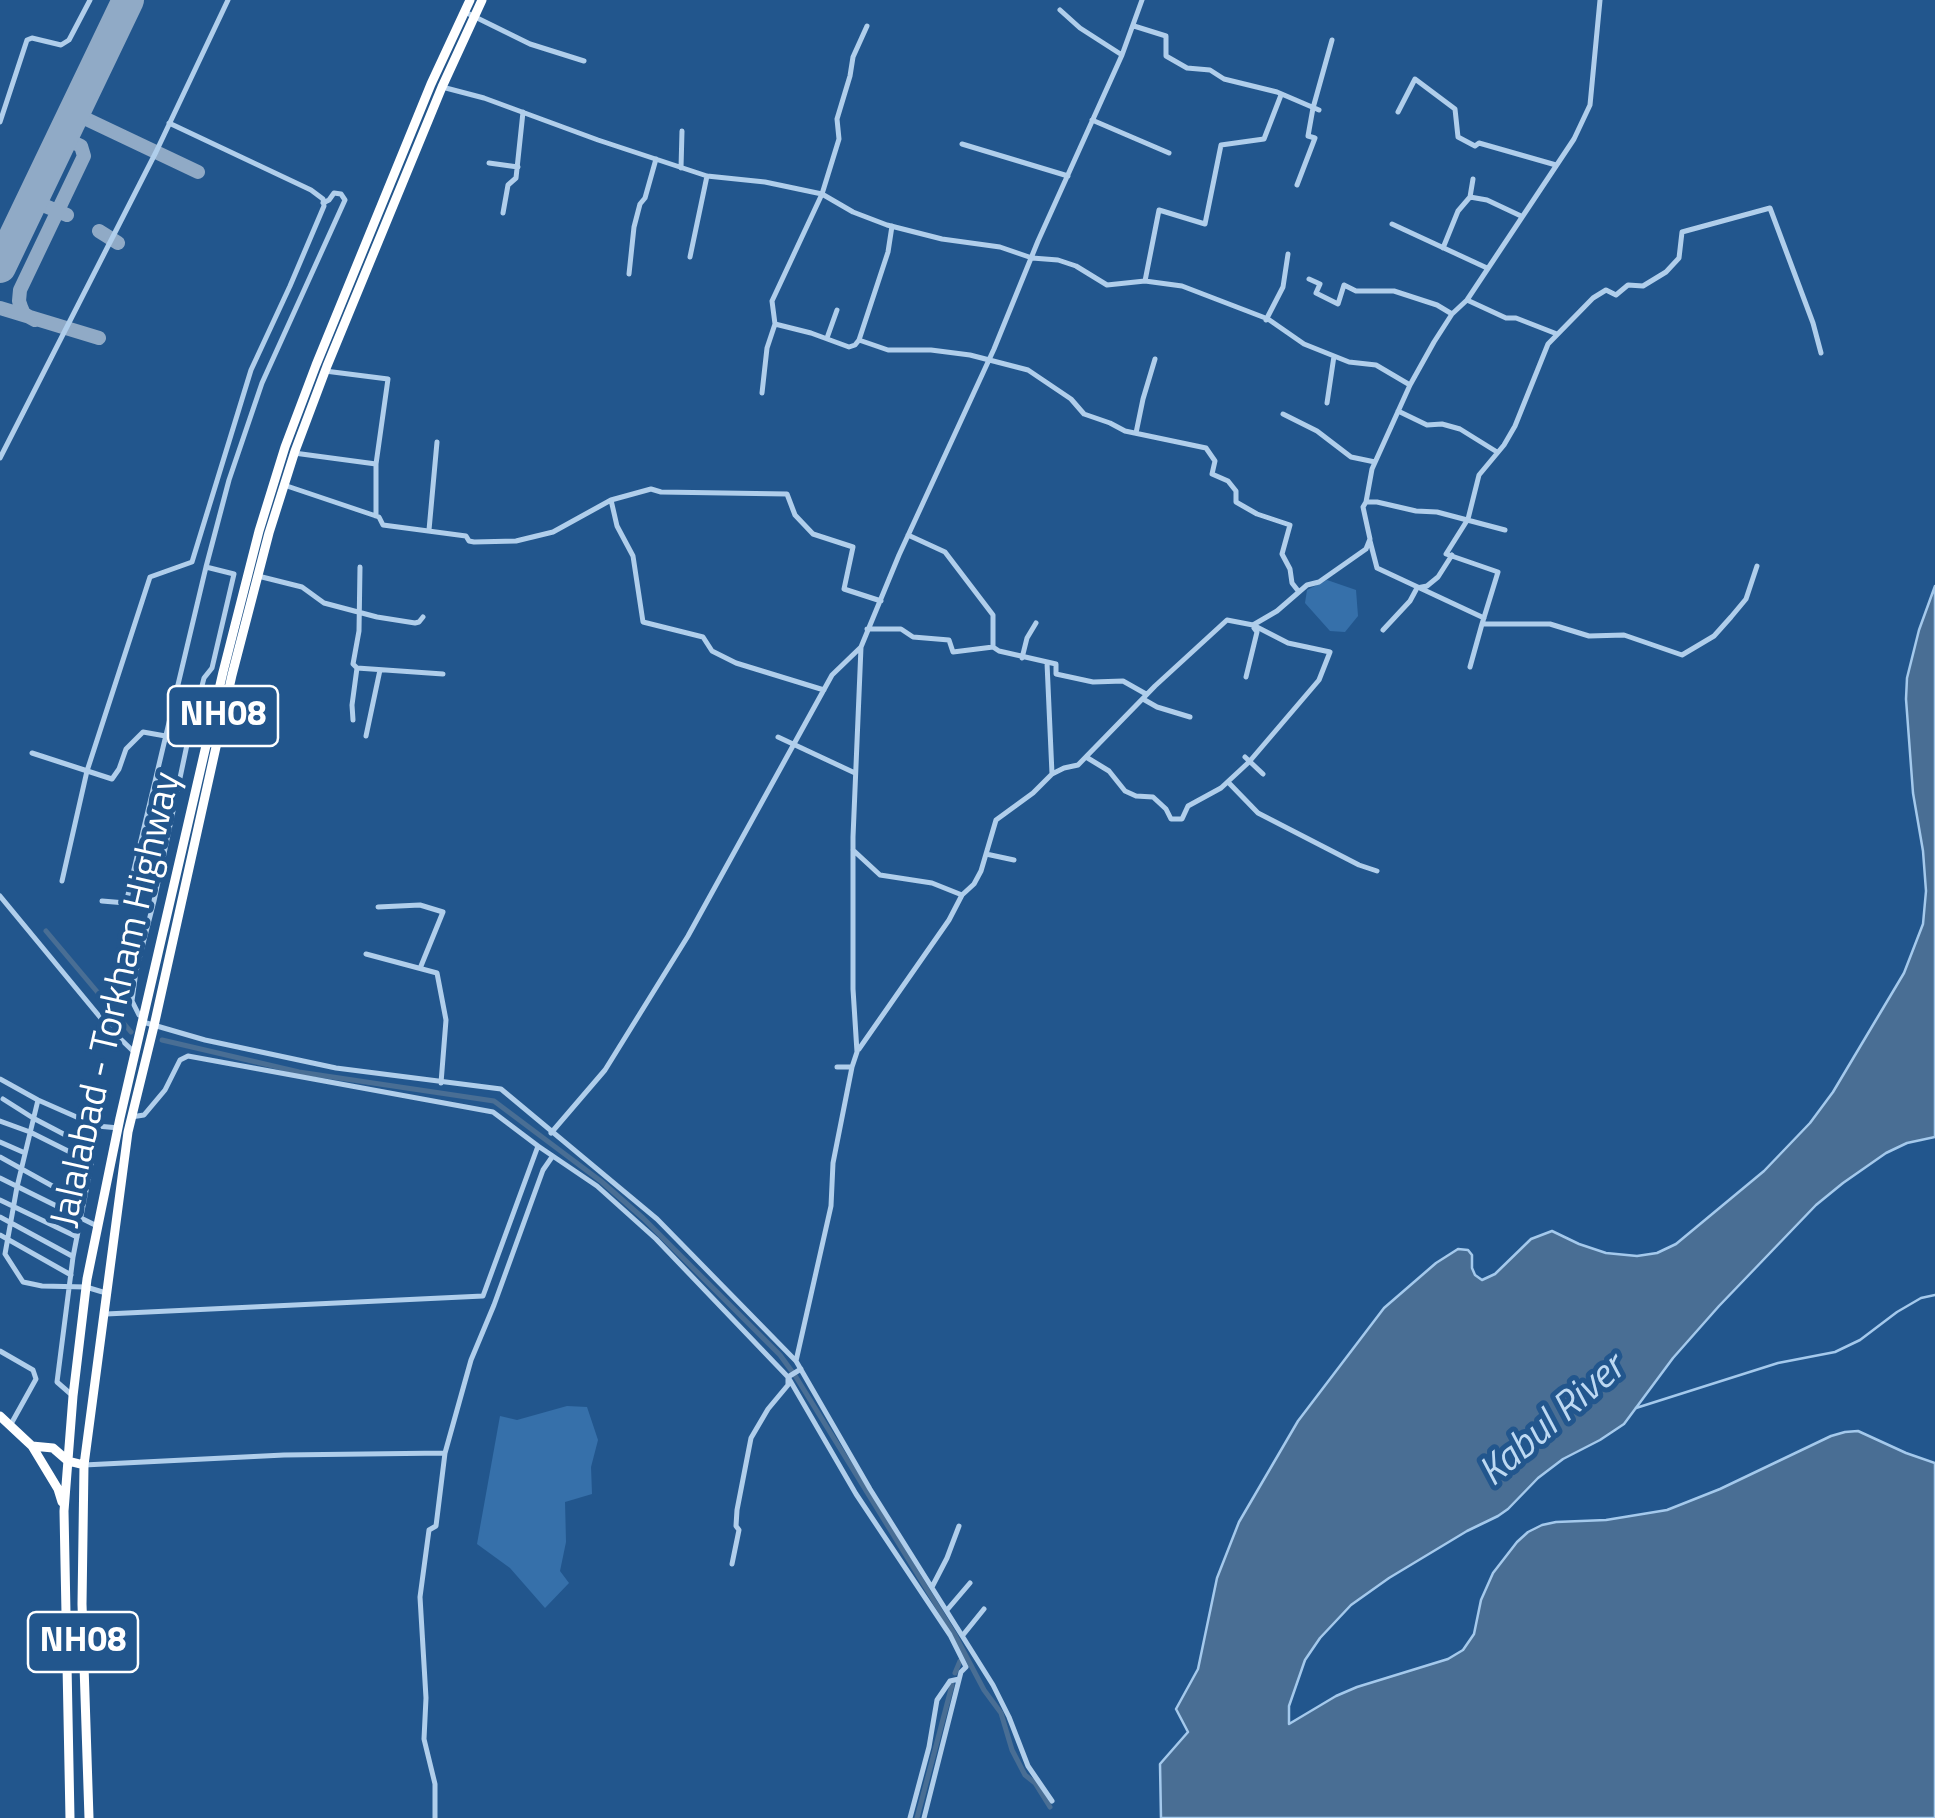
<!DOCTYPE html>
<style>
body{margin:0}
canvas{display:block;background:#22568d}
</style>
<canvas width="1935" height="1818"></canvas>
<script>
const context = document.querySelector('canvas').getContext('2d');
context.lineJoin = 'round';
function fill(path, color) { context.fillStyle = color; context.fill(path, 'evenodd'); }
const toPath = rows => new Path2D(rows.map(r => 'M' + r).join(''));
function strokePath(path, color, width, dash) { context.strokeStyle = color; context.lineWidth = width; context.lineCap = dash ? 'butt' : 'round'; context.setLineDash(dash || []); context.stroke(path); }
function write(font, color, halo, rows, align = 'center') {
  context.font = font + ' "Titillium Web",sans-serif'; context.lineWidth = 10; context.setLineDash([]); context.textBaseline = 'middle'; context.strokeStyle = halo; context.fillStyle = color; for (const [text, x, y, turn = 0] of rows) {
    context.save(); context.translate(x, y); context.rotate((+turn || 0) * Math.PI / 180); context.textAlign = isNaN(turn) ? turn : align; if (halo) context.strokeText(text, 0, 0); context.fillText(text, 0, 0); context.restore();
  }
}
const green = toPath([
 [1327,580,1356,590,1358,616,1345,632,1330,631,1305,603,1307,590],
 [567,1406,587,1407,598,1440,591,1467,592,1494,565,1502,566,1542,560,1571,569,1583,545,1608,510,1568,477,1544,500,1416,517,1420]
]);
const water = toPath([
 [1935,586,1935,1137,1907,1143,1886,1153,1843,1183,1816,1205,1719,1306,1673,1358,1624,1424,1600,1440,1563,1459,1538,1478,1508,1509,1498,1516,1467,1531,1389,1578,1351,1605,1320,1638,1305,1660,1289,1706,1289,1724,1336,1696,1357,1687,1448,1659,1463,1650,1474,1634,1481,1600,1493,1573,1517,1542,1528,1532,1542,1525,1556,1522,1606,1520,1667,1510,1720,1489,1831,1436,1845,1432,1858,1431,1906,1453,1935,1463,1935,1818,1161,1818,1160,1764,1188,1732,1176,1709,1198,1669,1217,1578,1239,1522,1298,1421,1384,1308,1436,1263,1458,1249,1468,1250,1472,1255,1472,1268,1475,1275,1482,1280,1495,1274,1531,1239,1552,1231,1579,1244,1606,1253,1637,1256,1657,1253,1676,1244,1764,1171,1810,1123,1833,1092,1904,973,1923,924,1926,891,1923,851,1913,793,1906,699,1907,678,1919,630,1935,586]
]);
const stream = toPath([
 [1636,1408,1778,1363,1835,1352,1860,1340,1897,1312,1921,1298,1935,1295]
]);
const canal = toPath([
 [46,931,131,1032],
 [162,1040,299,1072,494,1101,602,1182,643,1218,780,1355,796,1377,955,1635,984,1690,1001,1713,1012,1750,1025,1775,1035,1783,1050,1807],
 [955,1673,960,1661],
 [917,1818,952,1685]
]);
const taxiway = toPath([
 [126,3,128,0],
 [79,101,78,111,82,117,198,172],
 [35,194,38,203,67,215],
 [99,231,118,243],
 [0,308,99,338],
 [35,320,24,314,21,307,19,301,20,290,84,156,81,146,62,137]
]);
const runway = toPath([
 [0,267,128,0]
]);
const minor = toPath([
 [1060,10,1080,28,1122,55],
 [465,12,530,44,584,61],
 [1134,26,1166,36,1166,56,1187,68,1210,70,1224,79,1277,92,1319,110],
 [442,87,484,98,598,140,707,176,765,182,822,194,853,212,887,225,942,239,1000,247,1032,258,1058,260,1076,266,1107,285,1145,281,1182,286,1268,319,1304,344,1349,362,1376,365,1410,385],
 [1398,112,1415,79,1455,109,1458,137,1475,146,1479,143,1556,165],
 [1092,120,1169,153],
 [0,122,27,40,32,38,61,45,69,40,90,0],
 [962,144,1068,176],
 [489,163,518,167],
 [681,168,682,131],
 [1297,185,1315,138,1308,136,1313,108,1332,40],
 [1470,197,1487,200,1521,216],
 [503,213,508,185,516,178,523,112],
 [1392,224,1487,268],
 [1443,248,1458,211,1470,197,1473,179],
 [690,257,707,176],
 [629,274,634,227,640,204,645,198,656,159],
 [1309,279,1320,284,1316,293,1338,304,1344,285,1356,291,1394,291,1437,305,1452,314],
 [1145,281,1159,210,1205,224,1221,145,1264,139,1281,95],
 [1467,300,1506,318,1516,318,1557,334],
 [1266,320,1283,287,1288,254],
 [775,324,811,333,849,347,855,345,859,340,888,350,931,350,970,355,1028,370,1071,399,1084,414,1110,423,1125,431,1206,448,1215,461,1212,474,1228,481,1236,491,1236,502,1257,514,1290,525,1282,554,1290,569,1292,583,1299,592],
 [827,338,837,310],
 [859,340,888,252,892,226],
 [325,371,388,379,376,464,376,516],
 [762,393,767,348,775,324,772,301,822,194,839,139,837,119,850,76,853,57,867,26],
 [1327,403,1334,356],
 [1398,411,1427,425,1442,424,1460,429,1497,452],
 [1283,414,1317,431,1351,457,1375,462],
 [1136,433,1143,399,1155,359],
 [294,453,376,464],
 [0,458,156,152,228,0],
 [284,485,379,517,383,525,466,536,469,541,474,542,516,541,553,532,611,500,617,526,633,556,643,622,703,637,712,651,736,663,824,690],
 [611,500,651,489,661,492,787,494,795,515,813,534,853,547,844,589,881,601],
 [1366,502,1377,502,1416,511,1437,512,1505,530],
 [429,530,437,442],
 [908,535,945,552,993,615,993,647],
 [1370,541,1377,568,1484,618],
 [1757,566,1746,599,1731,617,1714,636,1682,655,1624,635,1589,636,1550,624,1482,624,1498,572,1446,554,1468,519,1479,475,1504,445,1515,426,1548,344,1593,298,1606,290,1616,295,1628,285,1643,286,1666,272,1679,258,1682,232,1770,208,1813,323,1821,353],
 [258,576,302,587,324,603,377,617,415,623,419,622,423,617],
 [867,629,901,629,913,637,949,640,953,652,993,647,999,651,1056,664,1056,674,1093,682,1123,681,1146,694],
 [1383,630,1410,601,1417,588,1427,586,1438,577,1452,555],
 [1022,658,1027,638,1036,623],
 [1047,663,1052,774],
 [1470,667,1482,624],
 [357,668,443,674],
 [1246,677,1257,632,1254,628],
 [1143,699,1157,707,1190,717],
 [353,720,352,705,357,668,353,664,359,631,360,567],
 [366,736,380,670],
 [778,737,855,773],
 [188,740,204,678,212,668,234,574,206,567,229,480,262,383,345,200,341,194,334,193,329,200,323,203],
 [32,753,112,779,119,769,126,749,143,732,188,740,154,901,136,971,132,1001,139,1015,144,1016],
 [1086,757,1109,771,1125,791,1136,796,1153,797,1166,809,1171,819,1182,819,1188,806,1221,788,1249,762,1319,680,1330,652,1288,643,1253,625],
 [1245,757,1263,774],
 [1228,782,1258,813,1359,865,1377,871],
 [853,850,880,875,932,883,962,895],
 [986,854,1014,860],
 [62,881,87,771,150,577,192,562,251,370,290,286,324,206,323,199,311,190,169,123],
 [0,896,109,1028,133,1051],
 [102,901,126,903,206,567],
 [378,907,420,905,443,912,421,966],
 [366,954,437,973,446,1020,441,1083],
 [143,1022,205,1040,336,1068,501,1089,657,1219,796,1361,870,1489,993,1685,1009,1717,1028,1766,1052,1801],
 [859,1049,949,920,962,895,974,884,981,871,996,820,1033,793,1052,774,1064,768,1078,765,1155,686,1227,620,1253,625,1277,611,1307,585,1319,582,1366,549,1370,539,1363,507,1366,502,1372,469,1410,385,1434,342,1452,314,1467,300,1574,139,1590,105,1600,0],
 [837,1067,852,1067],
 [0,1079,38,1100,97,1126,119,1128],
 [3,1099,33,1118,94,1150],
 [38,1100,17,1187,5,1254,23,1282,42,1286,86,1287,106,1293],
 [0,1121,30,1132,90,1162],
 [551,1133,605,1070,688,936,832,675,861,647],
 [0,1142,25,1153],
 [538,1146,597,1186,656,1239,788,1377,856,1494,950,1635,966,1667,961,1672,924,1818],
 [0,1157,83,1203],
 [0,1178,97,1226],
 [0,1200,77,1237],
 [0,1217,72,1256],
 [0,1235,71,1275],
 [106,1314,483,1296,538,1146,493,1112,188,1056,180,1060,165,1090,144,1115,131,1117],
 [0,1351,33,1370,36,1379,11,1424],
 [796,1361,831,1206,833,1163,852,1067,857,1052,853,989,853,837,861,647,899,555,994,349,1038,241,1122,55,1142,0],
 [73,1396,57,1382,73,1257,94,1150,97,1126],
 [84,1465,284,1455,445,1453],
 [732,1564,739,1530,736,1526,737,1510,751,1438,768,1409,788,1385,788,1377,801,1369],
 [932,1587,947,1558,959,1526],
 [947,1610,970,1583],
 [963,1635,984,1609],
 [435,1818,435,1784,424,1739,426,1698,420,1597,429,1530,436,1526,445,1453,471,1360,494,1305,543,1170,552,1157],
 [910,1818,929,1747,937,1700,950,1681,959,1679]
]);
const highway = toPath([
 [0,1416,32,1446,58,1489,62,1502],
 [32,1446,53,1448,68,1461,84,1465],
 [70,1818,64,1511,73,1396,87,1279,120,1118,223,672,259,531,285,447,316,365,431,84,470,0],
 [89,1818,82,1604,84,1465,128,1132,154,1026,232,675,269,533,295,451,327,366,442,87,482,0]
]);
const shields = [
 [223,716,110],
 [83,1642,110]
];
const shieldNames = [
 ["NH08",223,716],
 ["NH08",83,1642]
];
const streetNames = [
 ["Jalalabad - Torkham Highway",118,1000,-77]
];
const waterNames = [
 ["Kabul River",1553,1422,-41]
];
fill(green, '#3670aa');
fill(water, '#496e94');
strokePath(water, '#a4c9ec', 2.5);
strokePath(stream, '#a4c9ec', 2.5);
strokePath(canal, '#496e94', 5);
strokePath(taxiway, '#90aac6', 14);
strokePath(runway, '#90aac6', 32);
strokePath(minor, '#b0ceeb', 5);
strokePath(highway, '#fff', 9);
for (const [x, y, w] of shields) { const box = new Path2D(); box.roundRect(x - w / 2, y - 30, w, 60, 8); context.fillStyle = '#22568d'; context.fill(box); strokePath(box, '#fff', 2.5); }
write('bold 35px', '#fff', null, shieldNames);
write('38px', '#fff', '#22568d', streetNames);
write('italic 40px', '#bcd8f2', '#22568d', waterNames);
</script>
